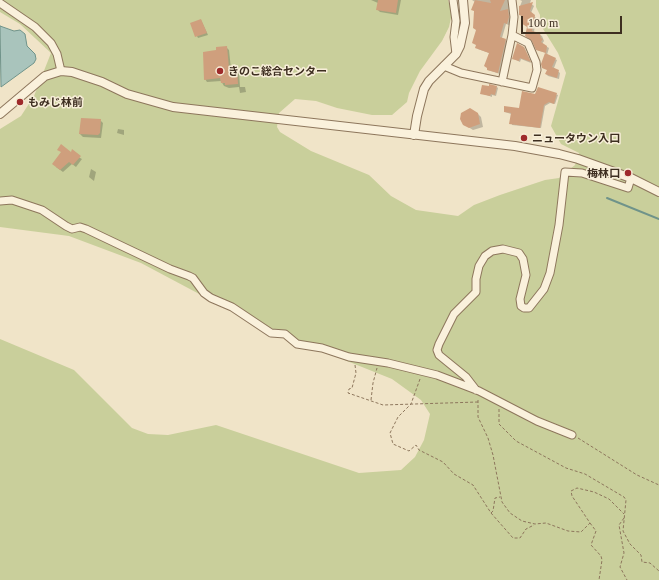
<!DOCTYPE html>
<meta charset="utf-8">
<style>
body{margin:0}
#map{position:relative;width:659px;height:580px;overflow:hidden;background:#f0e4c8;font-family:Georgia,serif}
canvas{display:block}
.scale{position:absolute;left:521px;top:16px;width:101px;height:18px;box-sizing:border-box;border:2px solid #3d2e20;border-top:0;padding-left:5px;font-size:12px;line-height:14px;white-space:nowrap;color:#3d2e20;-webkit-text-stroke:3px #f7eed8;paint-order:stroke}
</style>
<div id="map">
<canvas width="659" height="580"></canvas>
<div class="scale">100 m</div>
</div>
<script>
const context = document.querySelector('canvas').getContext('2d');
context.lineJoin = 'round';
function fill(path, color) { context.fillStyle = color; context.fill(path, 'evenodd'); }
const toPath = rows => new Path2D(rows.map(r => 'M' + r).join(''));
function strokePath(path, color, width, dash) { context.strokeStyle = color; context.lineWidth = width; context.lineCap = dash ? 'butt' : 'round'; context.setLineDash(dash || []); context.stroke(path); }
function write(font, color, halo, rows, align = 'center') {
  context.font = font + ' Georgia,"Noto Sans JP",serif'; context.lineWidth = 3; context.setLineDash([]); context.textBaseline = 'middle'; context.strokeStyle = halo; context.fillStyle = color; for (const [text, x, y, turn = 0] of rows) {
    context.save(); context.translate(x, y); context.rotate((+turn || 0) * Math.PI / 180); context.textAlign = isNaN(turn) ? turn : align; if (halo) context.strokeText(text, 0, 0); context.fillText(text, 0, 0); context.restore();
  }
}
const green = toPath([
 [0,0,448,0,452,13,449,27,442,41,420,71,409,93,407,102,392,115,372,115,337,108,316,101,295,99,279,113,277,127,280,132,311,151,369,175,391,196,416,210,458,216,474,205,500,195,545,180,559,178,575,165,579,153,561,144,551,126,566,73,558,53,540,24,540,15,536,7,536,0,659,0,659,580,0,580,0,339,74,370,132,428,148,434,168,435,216,425,359,473,401,470,415,457,424,440,430,414,421,400,392,379,302,343,203,296,141,263,69,236,0,227,0,129,21,116,34,96,51,53,20,24,0,12]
]);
const water = toPath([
 [0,26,14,31,20,30,25,34,27,46,35,54,36,59,34,63,1,87,0,26]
]);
const shadow = toPath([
 [371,0,401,0,398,15,380,12,377,9,378,3],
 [472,0,508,0,510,19,509,25,506,24,502,38,507,41,500,74,488,70,489,53,478,49,477,45,474,43,477,30,475,2],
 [520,0,531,0,530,3,534,6,531,13,536,18,534,32,542,36,544,41,542,44,549,48,547,55,557,60,554,68,560,73,559,79,548,76,546,74,548,70,543,68,546,53,537,50,528,27,520,14,519,9,522,1],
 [201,20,208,35,198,38,191,24],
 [226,47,229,50,231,69,236,69,239,72,240,87,245,87,246,92,240,93,239,87,229,88,224,86,221,81,207,82,205,79,217,51],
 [524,47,525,49,531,63,521,59,520,62,514,59],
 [497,87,498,88,496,96,492,95,492,97,481,93],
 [538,88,558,95,555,104,550,103,545,106,541,128,512,125,511,114,505,112,519,109,535,95],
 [478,114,481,117,483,127,473,130,465,125],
 [100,120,103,123,101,138,83,137,80,134],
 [118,129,124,130,124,135,117,133],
 [62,153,71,153,82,159,76,167,72,164,63,172,56,167],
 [91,169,96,172,94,181,89,177]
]);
const stream = toPath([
 [607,198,659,219]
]);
const building = toPath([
 [378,0,398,0,396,13,376,10],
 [475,0,491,3,490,0,505,0,500,11,508,9,509,17,507,24,504,23,500,37,506,39,498,73,487,70,487,68,484,66,489,53,475,48,476,45,472,43,476,30,473,28,474,11,471,10],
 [533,2,530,11,535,15,532,31,540,33,541,38,543,39,541,42,547,46,546,53,536,50,532,41,525,36,527,27,521,23,522,16,519,15,519,6],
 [201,19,207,33,195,37,190,23],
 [517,43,524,47,531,62,520,58,519,61,512,59],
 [227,46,229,68,237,68,238,84,225,85,225,83,221,83,220,78,204,80,203,52,216,50,216,47],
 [545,53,556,58,552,67,559,70,557,78,545,74,547,70,542,68,541,64],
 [489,84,497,86,495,95,491,94,490,96,480,94,482,85,489,86],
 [538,87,557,93,554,104,549,102,544,105,540,128,509,124,511,113,504,112,504,106,519,108,522,91,535,94],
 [470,108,478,113,480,124,469,128,463,125,460,119,461,113],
 [81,118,101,119,100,133,98,135,79,134],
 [61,144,71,152,72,149,81,156,73,165,69,162,60,170,52,164,61,152,57,150]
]);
const path = toPath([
 [355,365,356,373,352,388,349,389,348,393,383,405,478,402],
 [420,379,411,404,398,417,390,433,393,444,409,451,416,445,419,450,443,462,454,474,473,485,491,513,513,538,520,538,526,529,534,525],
 [371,400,373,383,377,368],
 [478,400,478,417,488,438,493,455,502,502,510,513,522,521,535,524,546,523,568,531,581,532,590,523,572,496,571,491,577,488,594,492,609,499,624,514],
 [499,409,499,424,516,441,566,468,585,474,624,497,626,500,623,531,630,544,641,555,642,562,650,563,659,571],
 [578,438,637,475,659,485],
 [491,513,493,511,495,498,500,497],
 [624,518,619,525,624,553,620,567,627,580],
 [590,523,596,531,591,545,601,556,602,560,599,580]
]);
const minor = toPath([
 [453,0,456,21,454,37,456,54],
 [0,3,35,27,51,43,57,54,61,71],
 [444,66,461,73,532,88,537,70,536,62,528,43,512,35],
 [502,82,512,35,514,17,512,0],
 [0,201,12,200,42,210,66,226,72,229,80,227,86,229,170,269,189,276,193,278,204,293,211,298,232,307,271,333,285,334,297,344,322,348,349,357,388,363,437,375,479,391,537,421,572,435],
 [476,390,466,377,439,355,437,350,439,344,454,314,476,292,476,279,479,266,485,256,492,251,503,249,519,253,523,259,526,275,520,299,521,306,524,308,529,308,544,289,550,273,559,225,565,172,582,173,628,188,631,178]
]);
const tertiary = toPath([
 [0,114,45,76,61,71,72,72,102,82,127,94,173,107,515,146,559,154,578,159,631,178,659,192],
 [414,135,417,116,424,89,429,81,456,54,460,46,465,23,463,0]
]);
const markers = [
 [220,71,4,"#9e2a2b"],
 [20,102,4,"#9e2a2b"],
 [524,138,4,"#9e2a2b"],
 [628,173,4,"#9e2a2b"]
];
const poiNames = [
 ["きのこ総合センター",228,71],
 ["もみじ林前",28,102],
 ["ニュータウン入口",532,138],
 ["梅林口",620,173,"right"]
];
fill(green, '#c9cf9b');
fill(water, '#a9c4bc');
strokePath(water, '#6f938a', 1);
fill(shadow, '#0003');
strokePath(stream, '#6f938a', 2);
fill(building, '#cf9f7d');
strokePath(minor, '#8d765c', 9);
strokePath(tertiary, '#8d765c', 10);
strokePath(path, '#8d765c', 1, [3, 2]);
strokePath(minor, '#faf1dc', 7);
strokePath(tertiary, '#faf1dc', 8);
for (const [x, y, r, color] of markers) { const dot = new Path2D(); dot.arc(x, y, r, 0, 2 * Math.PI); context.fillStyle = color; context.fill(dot); strokePath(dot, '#f7eed8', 1.5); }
write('bold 11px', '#3d2e20', '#f7eed8', poiNames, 'left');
</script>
